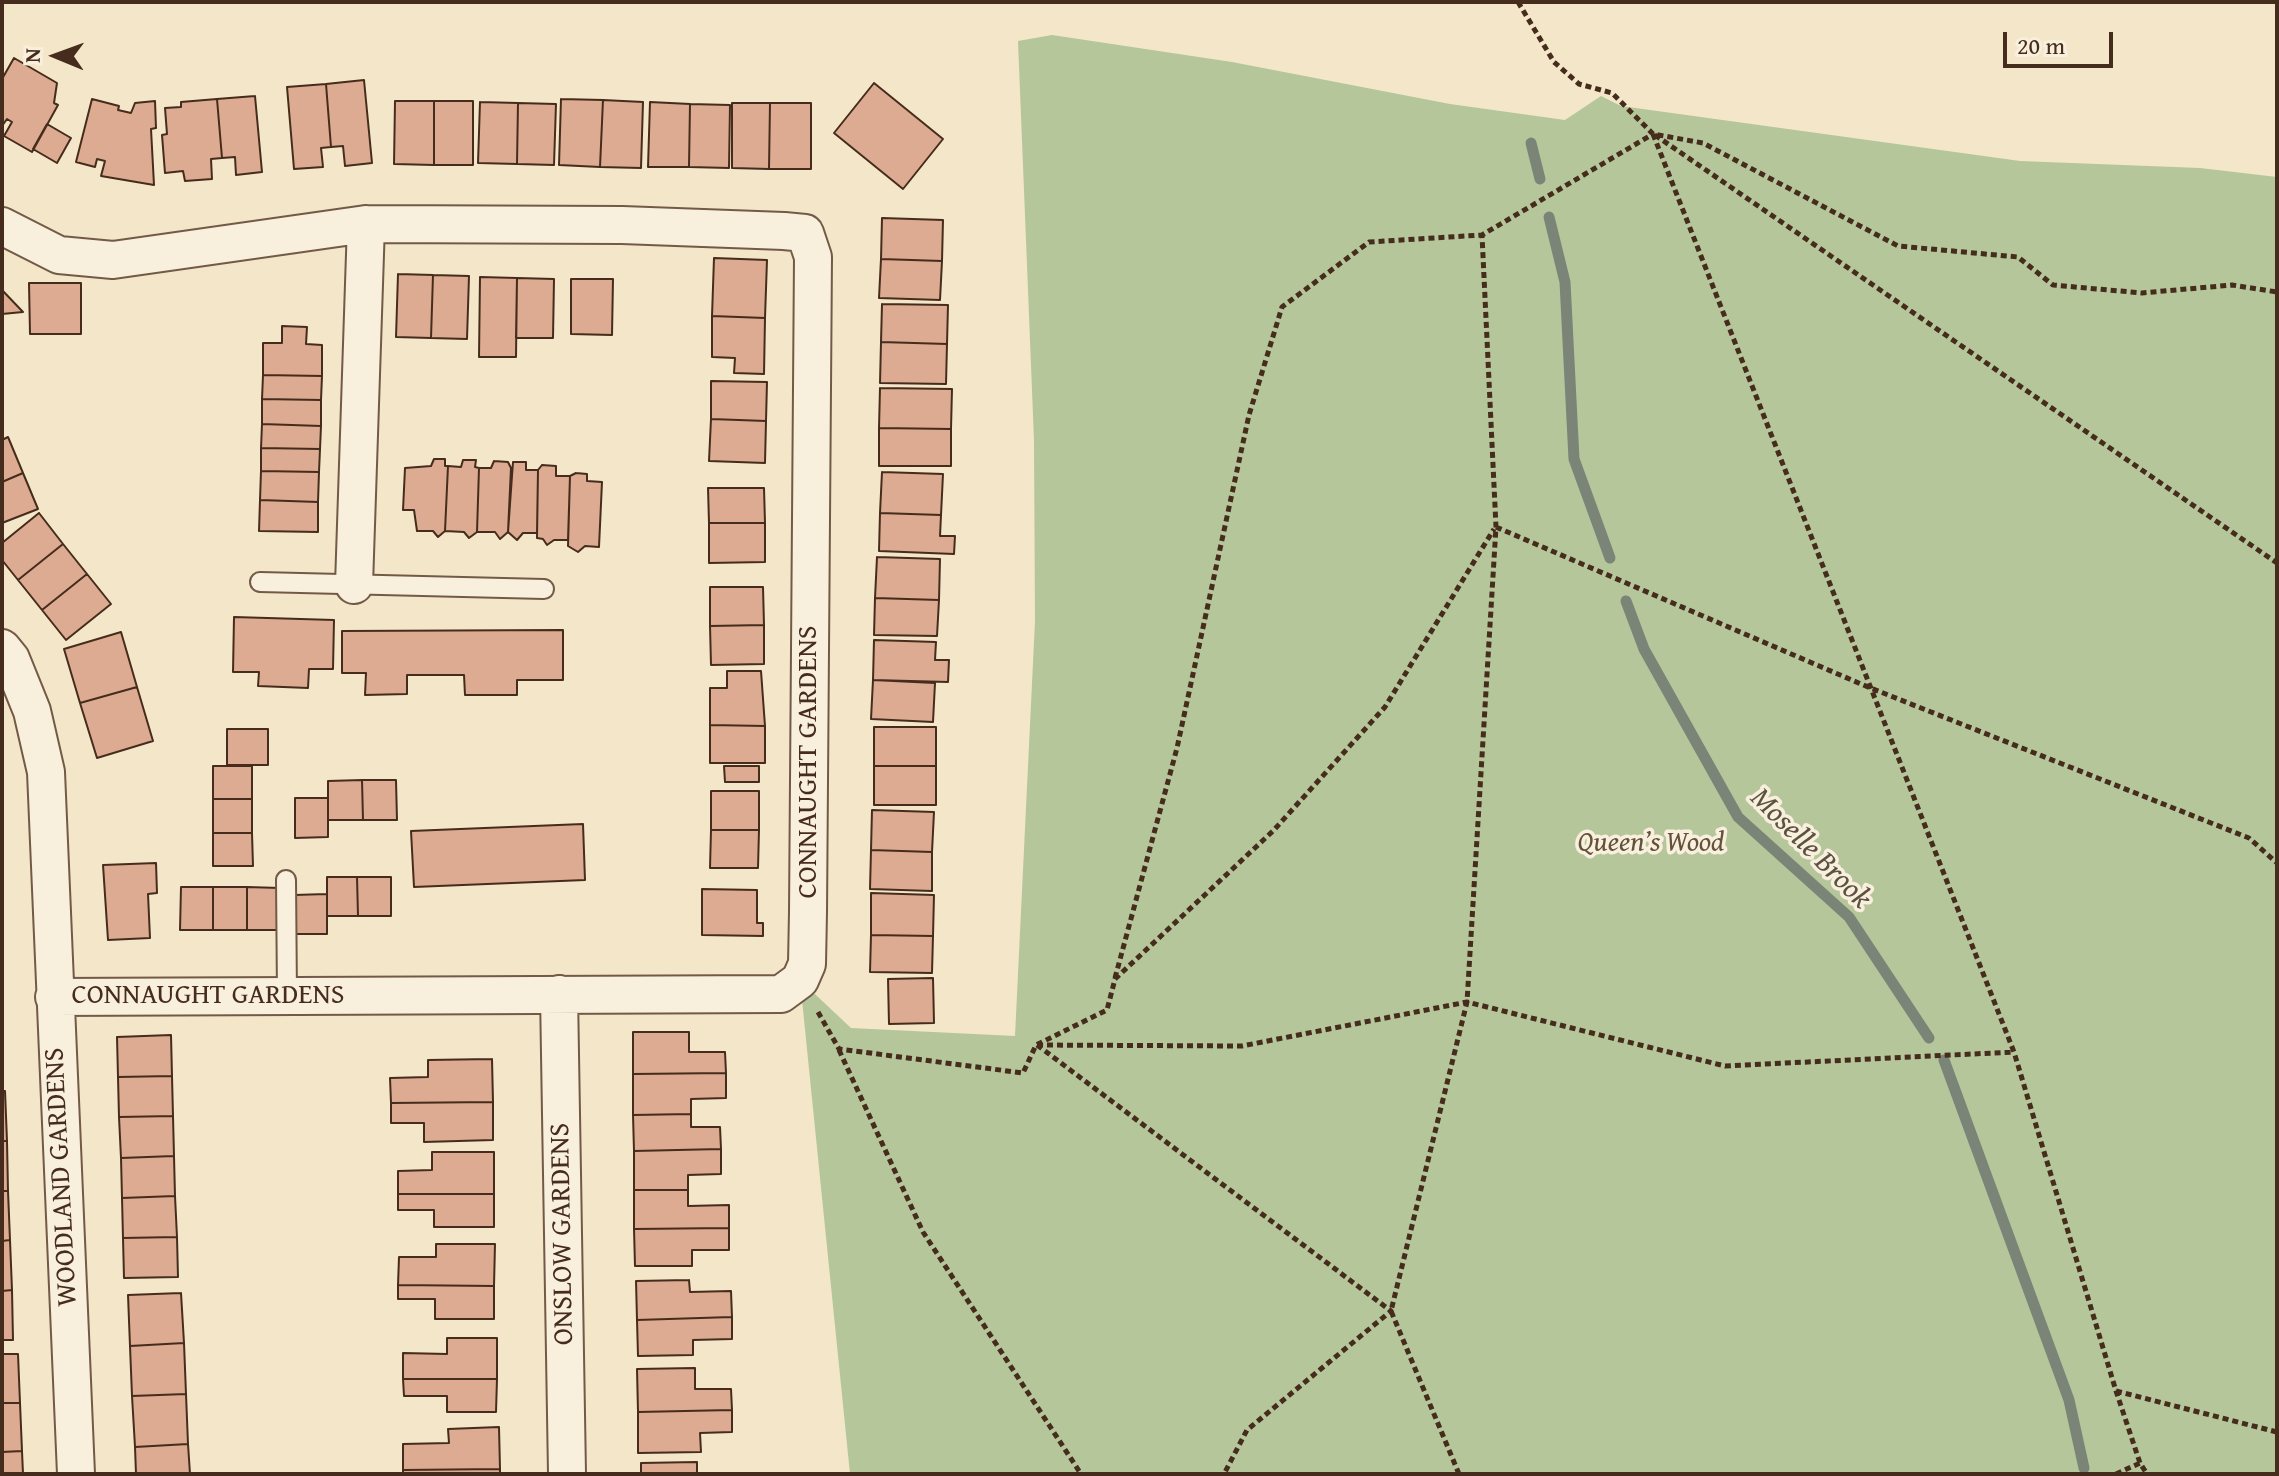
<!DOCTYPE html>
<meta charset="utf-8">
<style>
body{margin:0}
#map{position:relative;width:2279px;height:1476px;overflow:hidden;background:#f4e6c9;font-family:"Gentium Book Plus",serif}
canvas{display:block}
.frame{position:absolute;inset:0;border:4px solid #462c1c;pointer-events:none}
.north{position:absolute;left:16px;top:16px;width:80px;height:80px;-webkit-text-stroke:6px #f8efdc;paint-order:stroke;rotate:271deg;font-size:22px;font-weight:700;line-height:32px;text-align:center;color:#462c1c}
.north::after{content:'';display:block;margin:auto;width:28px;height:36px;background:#462c1c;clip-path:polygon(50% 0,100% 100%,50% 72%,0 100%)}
.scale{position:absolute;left:2003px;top:32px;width:110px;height:36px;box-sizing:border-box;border:4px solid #462c1c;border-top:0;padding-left:10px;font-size:24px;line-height:28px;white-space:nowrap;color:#462c1c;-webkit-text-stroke:6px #f8efdc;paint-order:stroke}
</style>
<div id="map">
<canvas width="2279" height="1476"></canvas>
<div class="frame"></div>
<div class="north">N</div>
<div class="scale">20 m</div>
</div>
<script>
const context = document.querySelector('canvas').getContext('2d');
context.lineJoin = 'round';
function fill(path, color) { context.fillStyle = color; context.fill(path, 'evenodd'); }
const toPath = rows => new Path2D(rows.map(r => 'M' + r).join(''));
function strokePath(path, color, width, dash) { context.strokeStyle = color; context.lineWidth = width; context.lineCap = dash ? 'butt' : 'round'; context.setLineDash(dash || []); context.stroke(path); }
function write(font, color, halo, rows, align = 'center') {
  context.font = font + ' "Gentium Book Plus",serif'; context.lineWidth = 7; context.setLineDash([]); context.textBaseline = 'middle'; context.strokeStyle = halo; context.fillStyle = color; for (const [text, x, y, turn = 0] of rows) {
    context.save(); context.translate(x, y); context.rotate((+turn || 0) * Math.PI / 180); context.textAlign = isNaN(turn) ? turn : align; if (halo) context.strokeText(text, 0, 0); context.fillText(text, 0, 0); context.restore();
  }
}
const green = toPath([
 [1052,35,1232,62,1450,104,1565,120,1601,96,1621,106,2020,161,2200,168,2277,177,2277,1474,850,1474,800,980,851,1028,1015,1036,1035,621,1034,440,1018,41]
]);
const stream = toPath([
 [1531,143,1540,179],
 [1549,217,1565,282,1574,459,1610,558],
 [1626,601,1644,649,1738,817,1849,917,1929,1038],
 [1944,1060,2069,1400,2084,1468]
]);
const building = toPath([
 [14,58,57,83,54,103,58,105,32,152,4,136,12,122,7,119,2,126,2,79,14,58],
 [364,80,372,163,345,166,343,146,331,147,326,84,364,80],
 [874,83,943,139,903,189,834,133,874,83],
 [326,84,331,147,321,148,323,167,294,169,287,87,326,84],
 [255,96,262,172,236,175,235,157,222,158,217,99,255,96],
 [92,99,119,106,118,110,131,113,135,103,155,101,156,128,151,129,154,185,101,176,105,161,97,159,95,167,76,162,92,99],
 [217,99,222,158,211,159,212,179,185,181,183,171,165,173,162,135,167,134,165,108,181,107,181,102,217,99],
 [561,99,603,100,600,167,559,165,561,99],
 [603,100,643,102,641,168,600,167,603,100],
 [395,101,434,101,434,165,394,164,395,101],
 [434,101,473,101,473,165,434,165,434,101],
 [480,102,518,103,517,164,478,163,480,102],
 [650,102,690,104,689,167,648,167,650,102],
 [518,103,556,104,554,165,517,164,518,103],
 [732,103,770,103,769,169,732,168,732,103],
 [770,103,811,103,811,169,769,169,770,103],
 [690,104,730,105,729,168,689,167,690,104],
 [47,124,71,138,57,163,33,149,47,124],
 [882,218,943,220,942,261,881,259,882,218],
 [714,258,767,260,765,318,712,316,714,258],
 [881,259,942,261,940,300,879,298,881,259],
 [398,274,433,275,431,338,396,337,398,274],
 [433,275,469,276,467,339,431,338,433,275],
 [480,277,517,278,516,357,479,357,480,277],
 [517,278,554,279,553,338,516,338,517,278],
 [571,279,613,279,612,335,571,334,571,279],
 [29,283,81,283,81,334,30,334,29,283],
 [2,290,23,312,2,314,2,290],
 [882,304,948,305,947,344,881,342,882,304],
 [712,316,765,318,764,374,734,373,735,358,712,357,712,316],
 [282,326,307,327,306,344,322,345,322,376,263,375,263,343,282,343,282,326],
 [881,342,947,344,946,384,880,383,881,342],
 [263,375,322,376,321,400,262,399,263,375],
 [711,381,767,382,766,421,711,419,711,381],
 [880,388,952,389,951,429,879,428,880,388],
 [262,399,321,400,321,426,262,424,262,399],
 [711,419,766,421,765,463,709,461,711,419],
 [262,424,321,426,320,449,261,448,262,424],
 [879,428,951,429,951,466,879,466,879,428],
 [8,437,23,473,2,482,2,440,8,437],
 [261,448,320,449,319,472,261,471,261,448],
 [434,459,445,459,445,466,448,466,445,531,438,537,433,531,417,531,414,510,403,510,405,468,431,466,434,459],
 [463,460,476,460,475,467,479,468,477,532,469,538,464,532,445,531,448,466,461,467,463,460],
 [494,461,508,462,511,468,508,532,500,539,495,532,477,532,479,468,491,468,494,461],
 [513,462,526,462,526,470,538,470,537,533,523,533,517,540,508,532,513,462],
 [542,465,556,466,556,476,570,476,568,540,554,540,547,545,543,539,537,538,538,470,542,465],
 [261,471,319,472,318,502,260,500,261,471],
 [882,472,943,474,941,515,880,513,882,472],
 [23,473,38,509,2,523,2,482,23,473],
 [576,473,587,474,587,481,602,482,599,547,585,546,578,552,568,546,570,476,576,473],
 [708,488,764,488,765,523,709,523,708,488],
 [260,500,318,502,318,532,259,531,260,500],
 [39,513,63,544,18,580,2,560,2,543,39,513],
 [880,513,941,515,940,536,955,536,954,554,879,551,880,513],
 [709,523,765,523,765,562,709,563,709,523],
 [63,544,87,574,42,610,18,580,63,544],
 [877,557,940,559,939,600,875,598,877,557],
 [87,574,111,604,66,640,42,610,87,574],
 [710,587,763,587,764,625,710,626,710,587],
 [875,598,939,600,937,636,874,635,875,598],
 [234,617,334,620,333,669,309,669,308,688,258,686,259,672,233,672,234,617],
 [764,625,764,664,711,665,710,626,764,625],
 [563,630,563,680,517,680,517,695,465,695,464,675,407,675,407,694,365,695,366,673,342,673,342,631,563,630],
 [121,632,137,687,80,703,64,649,121,632],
 [874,640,936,642,935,660,949,660,948,682,873,680,874,640],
 [727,671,761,671,765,726,710,725,710,688,727,688,727,671],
 [873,680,935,683,933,722,871,719,873,680],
 [137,687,153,741,97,758,80,703,137,687],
 [710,725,765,726,765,763,710,763,710,725],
 [874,727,936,727,936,766,874,766,874,727],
 [227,729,268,729,268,765,227,765,227,729],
 [213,766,252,766,252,799,213,799,213,766],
 [724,766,759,766,759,782,725,782,724,766],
 [874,766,936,766,936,805,874,805,874,766],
 [362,780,396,780,397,820,363,820,362,780],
 [362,780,363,820,328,820,328,781,362,780],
 [711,791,759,791,759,830,711,830,711,791],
 [295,798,328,798,328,837,295,838,295,798],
 [213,799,252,799,252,833,213,833,213,799],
 [872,810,934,812,932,852,871,850,872,810],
 [583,824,585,880,414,887,411,831,583,824],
 [711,830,759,830,758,868,710,868,711,830],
 [213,833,252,833,253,866,213,866,213,833],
 [871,850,932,852,932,891,870,889,871,850],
 [156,863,157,893,148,894,150,938,108,940,103,865,156,863],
 [327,877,357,877,358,916,327,916,327,877],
 [357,877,391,877,391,916,358,916,357,877],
 [181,887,213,887,213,930,180,930,181,887],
 [213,887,247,887,247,930,213,930,213,887],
 [247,887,280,888,279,930,247,930,247,887],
 [702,889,757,890,757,923,763,923,763,936,702,935,702,889],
 [871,893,934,895,933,936,871,935,871,893],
 [327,894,327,934,294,934,294,895,327,894],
 [871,935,933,936,932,973,870,972,871,935],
 [933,978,934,1023,889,1024,888,979,933,978],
 [633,1032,689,1032,689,1052,725,1052,726,1073,633,1074,633,1032],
 [171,1035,172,1076,118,1077,117,1037,171,1035],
 [492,1059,493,1102,391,1103,390,1078,428,1077,428,1060,492,1059],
 [726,1073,726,1098,691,1099,691,1114,633,1115,633,1074,726,1073],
 [172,1076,173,1116,119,1117,118,1077,172,1076],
 [2,1091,5,1091,7,1141,2,1141,2,1091],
 [493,1102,493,1140,424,1142,424,1123,391,1123,391,1103,493,1102],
 [691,1114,691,1127,720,1127,721,1149,634,1151,633,1115,691,1114],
 [173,1116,174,1156,121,1158,119,1117,173,1116],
 [2,1141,7,1141,8,1191,2,1191,2,1141],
 [721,1149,721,1174,688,1175,688,1190,634,1190,634,1151,721,1149],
 [432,1152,494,1152,494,1194,398,1194,398,1171,432,1170,432,1152],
 [174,1156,175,1196,122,1198,121,1158,174,1156],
 [634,1190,688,1190,688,1206,729,1205,729,1228,634,1229,634,1190],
 [2,1191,8,1191,10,1240,2,1241,2,1191],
 [398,1194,494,1194,494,1227,434,1227,434,1210,398,1210,398,1194],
 [175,1196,177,1237,123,1238,122,1198,175,1196],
 [729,1228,729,1250,692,1250,692,1266,635,1266,634,1229,729,1228],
 [177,1237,178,1277,124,1278,123,1238,177,1237],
 [10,1240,12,1290,2,1291,2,1241,10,1240],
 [436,1244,495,1244,494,1286,398,1285,399,1257,436,1257,436,1244],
 [689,1280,690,1292,731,1291,732,1317,637,1320,636,1281,689,1280],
 [398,1285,494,1286,494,1319,435,1319,435,1299,398,1299,398,1285],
 [12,1290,13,1340,2,1340,2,1291,12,1290],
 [181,1293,184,1343,130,1346,128,1295,181,1293],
 [732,1317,732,1339,693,1340,693,1355,638,1356,637,1320,732,1317],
 [447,1338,497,1338,497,1379,403,1379,403,1353,447,1354,447,1338],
 [184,1343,186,1394,132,1396,130,1346,184,1343],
 [2,1354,18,1354,20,1403,2,1403,2,1354],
 [695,1368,695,1389,731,1389,732,1410,638,1412,637,1369,695,1368],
 [403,1379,497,1379,496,1412,447,1412,447,1396,404,1396,403,1379],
 [186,1394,188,1444,135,1447,132,1396,186,1394],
 [2,1403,20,1403,22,1451,2,1452,2,1403],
 [732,1410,732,1432,700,1433,701,1452,638,1453,638,1412,732,1410],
 [499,1427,500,1469,403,1470,403,1444,449,1443,448,1429,499,1427],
 [188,1444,190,1474,136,1474,135,1447,188,1444],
 [22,1451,23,1474,2,1474,2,1452,22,1451],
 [697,1462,697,1474,641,1474,641,1463,697,1462],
 [500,1469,500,1474,403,1474,403,1470,500,1469]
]);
const path = toPath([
 [1518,2,1554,62,1579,84,1612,93,1653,134,1703,143,1898,246,2018,257,2053,285,2142,293,2232,285,2277,292],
 [1653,134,2014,1052,2116,1391,2140,1463,2147,1474],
 [1655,135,2277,563],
 [1496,527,1868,687,2249,838,2277,863],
 [1115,978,1177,748,1249,415,1282,307,1369,242,1482,235],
 [818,1012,839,1049,1023,1073,1036,1045,1107,1010,1115,979,1273,831,1385,707,1494,529],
 [1037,1045,1242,1046,1467,1002,1725,1066,2014,1052],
 [1037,1045,1391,1311,1247,1430,1224,1474],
 [839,1050,923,1232,1081,1474],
 [2116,1391,2277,1432],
 [1459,1474,1391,1311,1467,1002,1496,527,1482,235,1653,134],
 [2116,1474,2140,1463]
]);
const lane = toPath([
 [260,582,544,589],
 [286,880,287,995]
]);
const street = toPath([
 [2,226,59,255,113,260,366,224,622,225,784,231,805,233,813,257,808,912,807,964,800,980,781,994,54,997],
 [354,585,366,224],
 [2,648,11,659,32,711,46,772,76,1474],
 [559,994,567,1474]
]);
const streetNames = [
 ["CONNAUGHT GARDENS",809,762,-90],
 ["CONNAUGHT GARDENS",208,996],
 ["WOODLAND GARDENS",62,1177,-93],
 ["ONSLOW GARDENS",563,1234,-91]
];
const parkNames = [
 ["Queen’s Wood",1651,844]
];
const waterNames = [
 ["Moselle Brook",1810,849,45]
];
fill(green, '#b5c69b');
strokePath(stream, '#7a8578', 11);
fill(building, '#dcab91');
strokePath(building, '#462c1c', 2);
strokePath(lane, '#725a47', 22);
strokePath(street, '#725a47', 40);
strokePath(path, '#462c1c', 5, [6, 4]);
strokePath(lane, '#f8efdc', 18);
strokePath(street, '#f8efdc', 36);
write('28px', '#462c1c', '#f8efdc', streetNames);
write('italic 28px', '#62523c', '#f8efdc', parkNames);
write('italic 30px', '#5c5142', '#f8efdc', waterNames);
</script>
